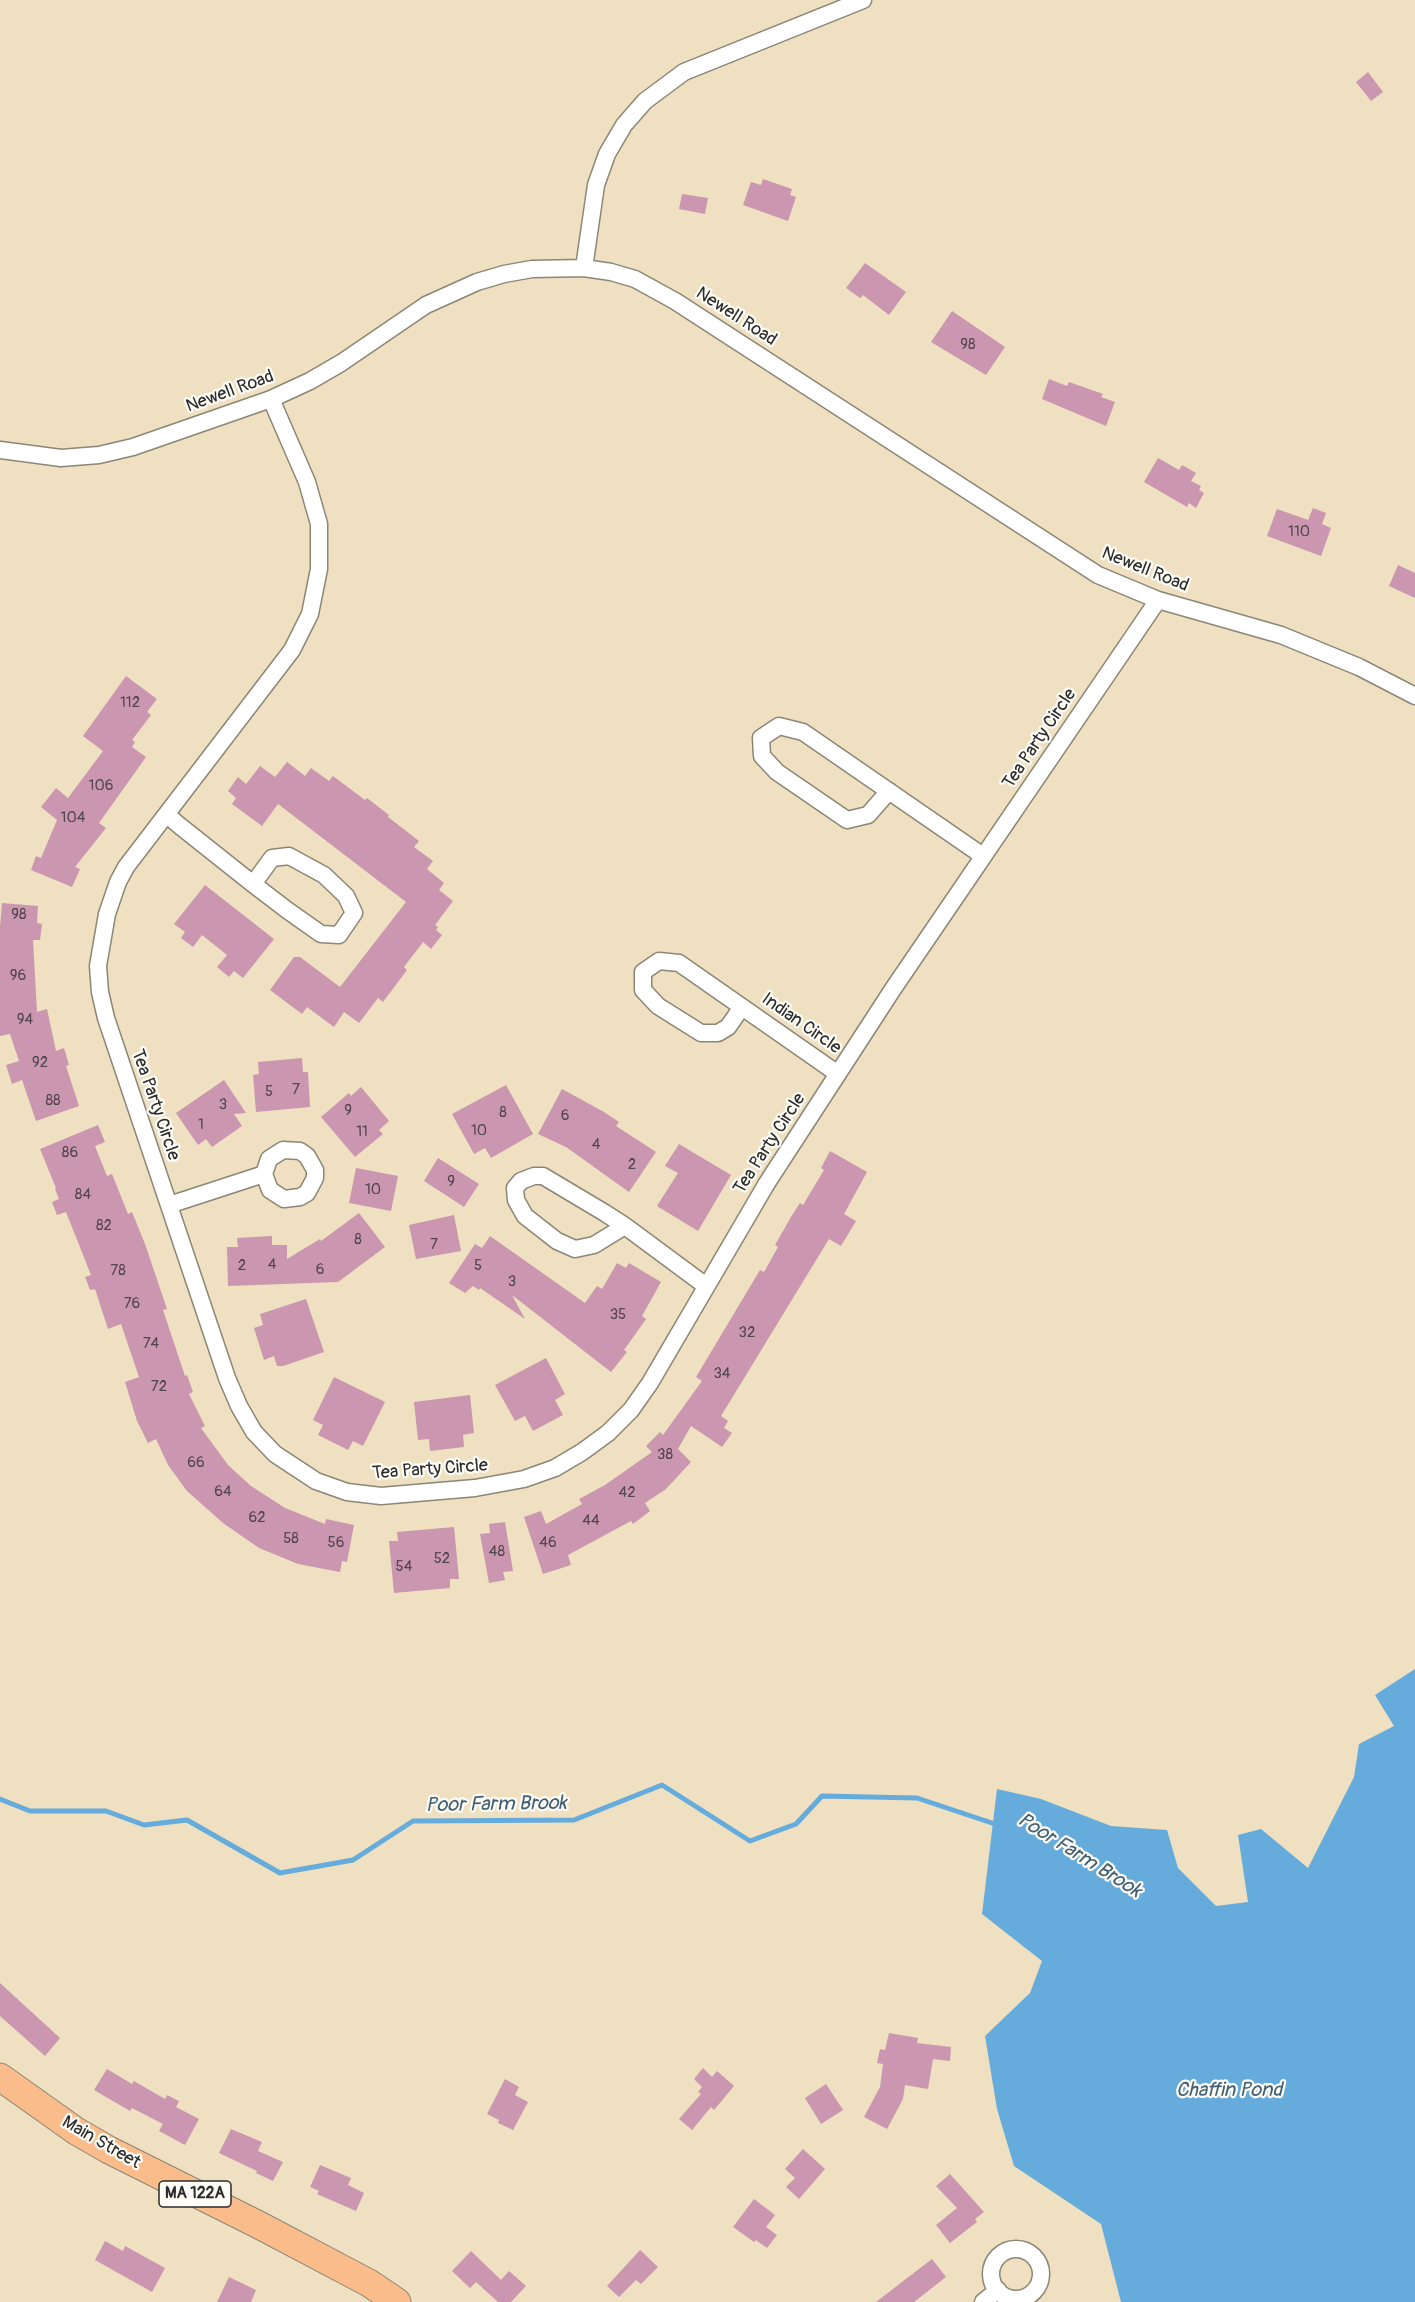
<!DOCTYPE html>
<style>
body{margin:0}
canvas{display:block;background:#eee0c0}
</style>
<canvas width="1415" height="2302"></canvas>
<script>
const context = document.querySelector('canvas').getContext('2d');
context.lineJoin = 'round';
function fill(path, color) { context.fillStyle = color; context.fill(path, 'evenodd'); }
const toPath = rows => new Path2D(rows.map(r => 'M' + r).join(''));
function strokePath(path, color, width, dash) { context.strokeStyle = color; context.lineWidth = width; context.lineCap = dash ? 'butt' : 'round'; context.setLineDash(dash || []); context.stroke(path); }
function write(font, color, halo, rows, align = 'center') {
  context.font = font + ' Pangolin,sans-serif'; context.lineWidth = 4.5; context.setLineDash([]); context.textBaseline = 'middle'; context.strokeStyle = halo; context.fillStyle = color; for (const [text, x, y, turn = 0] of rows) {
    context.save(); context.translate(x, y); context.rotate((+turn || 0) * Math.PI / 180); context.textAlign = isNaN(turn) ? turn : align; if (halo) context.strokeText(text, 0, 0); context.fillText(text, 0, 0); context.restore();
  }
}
const water = toPath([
 [1415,1669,1415,2302,1121,2302,1101,2224,1014,2166,997,2109,985,2036,1030,1993,1042,1961,982,1914,997,1789,1041,1799,1111,1826,1167,1830,1178,1868,1216,1906,1248,1902,1238,1835,1261,1829,1308,1868,1354,1777,1359,1744,1394,1726,1375,1695]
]);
const stream = toPath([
 [0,1799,30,1811,106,1811,144,1825,187,1820,280,1873,353,1860,413,1821,574,1820,662,1785,750,1841,796,1824,822,1796,917,1798,998,1825]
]);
const building = toPath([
 [1368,72,1383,92,1371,101,1356,82],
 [763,179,792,189,790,195,796,197,788,221,743,205,751,182,761,185],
 [682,194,708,198,705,214,679,209],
 [865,263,906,292,889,315,863,295,860,298,846,288],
 [952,311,1005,347,986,375,931,342],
 [1049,379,1067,386,1069,382,1103,394,1101,397,1115,402,1106,426,1042,399],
 [1158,458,1179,470,1182,465,1196,473,1191,481,1201,486,1199,490,1204,493,1196,508,1189,503,1187,507,1144,482],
 [1313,508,1326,513,1322,524,1331,528,1321,556,1267,536,1277,509,1308,520],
 [1398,565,1415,573,1415,598,1389,586],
 [126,676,157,699,147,712,151,715,132,740,135,742,132,747,146,757,99,823,106,828,75,867,80,869,72,887,31,870,36,856,41,858,57,820,41,807,56,788,68,798,103,751,83,736],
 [287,762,305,776,311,768,329,781,333,776,365,800,367,798,389,815,388,817,419,841,414,847,433,861,427,869,444,883,439,890,453,901,435,925,438,927,436,930,442,935,431,949,423,942,404,967,407,970,383,1002,378,998,359,1023,344,1012,334,1027,307,1007,302,1014,270,990,294,957,300,957,340,987,406,902,278,804,262,826,232,804,236,798,228,791,238,777,246,784,260,766,275,777],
 [205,885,274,939,243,978,234,971,229,977,217,967,227,955,202,935,193,947,181,938,185,932,174,924],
 [2,903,38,906,37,923,42,924,40,940,33,940,37,1012,47,1009,56,1051,64,1048,69,1065,66,1066,79,1106,36,1121,22,1080,12,1084,6,1065,19,1061,10,1034,0,1036,0,927],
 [302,1058,303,1072,308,1072,310,1107,256,1112,253,1075,259,1074,258,1062],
 [224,1080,246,1113,234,1114,242,1126,212,1147,206,1139,198,1145,176,1113],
 [506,1085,533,1134,491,1158,485,1148,474,1154,452,1114],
 [361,1087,389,1121,379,1130,383,1134,355,1157,321,1117,349,1093,351,1096],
 [562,1089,604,1112,619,1122,616,1126,656,1152,629,1192,566,1147,538,1134],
 [98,1125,105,1142,95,1146,107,1176,112,1174,128,1214,132,1212,145,1244,167,1309,163,1310,185,1376,187,1375,193,1392,189,1394,205,1426,201,1428,228,1465,251,1486,285,1508,325,1524,326,1519,354,1525,347,1562,342,1561,340,1572,298,1564,259,1548,223,1523,187,1491,168,1465,156,1439,148,1443,137,1421,125,1382,139,1377,121,1324,108,1329,95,1289,90,1290,85,1277,91,1275,66,1212,57,1215,52,1202,59,1199,55,1189,56,1188,40,1149],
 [679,1144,731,1175,698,1231,657,1206,678,1173,665,1166],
 [830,1151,867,1172,844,1214,856,1221,841,1246,829,1239,721,1416,728,1421,724,1428,732,1433,722,1447,691,1426,678,1449,691,1462,666,1489,645,1503,650,1511,633,1524,631,1521,568,1555,571,1565,543,1574,524,1517,541,1511,546,1524,582,1504,579,1499,605,1485,652,1452,646,1446,660,1432,663,1435,702,1381,696,1377,760,1270,764,1272,778,1247,775,1245,791,1217,800,1203,803,1205,824,1170,821,1168],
 [438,1158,479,1184,464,1207,424,1181],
 [356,1168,398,1176,391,1211,349,1203],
 [359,1213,385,1247,338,1282,228,1286,227,1247,238,1247,237,1238,272,1236,272,1245,287,1245,287,1259,320,1239,321,1241],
 [454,1215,461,1251,416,1259,409,1225],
 [490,1236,585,1303,597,1286,602,1289,617,1263,626,1268,629,1263,661,1282,642,1316,646,1319,624,1350,627,1352,611,1372,512,1295,525,1319,480,1288,479,1290,473,1286,465,1293,449,1283,475,1244,482,1248],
 [306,1299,324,1352,283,1366,277,1366,274,1356,264,1360,254,1328,263,1325,260,1314],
 [546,1358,565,1394,555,1400,563,1415,533,1431,525,1416,515,1421,495,1385],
 [334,1377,385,1402,363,1446,353,1441,348,1450,318,1435,323,1425,313,1420],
 [470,1395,474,1433,463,1435,464,1447,430,1451,429,1439,418,1440,414,1402],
 [505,1522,513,1571,503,1572,505,1580,489,1583,480,1534,490,1533,489,1524],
 [454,1527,459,1579,450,1579,450,1588,394,1593,389,1541,398,1541,397,1532],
 [0,1983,60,2038,45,2056,0,2016],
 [889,2033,918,2038,917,2043,951,2047,950,2061,933,2059,928,2089,905,2085,903,2099,887,2129,864,2117,880,2087,883,2064,877,2063,880,2049,885,2050],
 [703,2068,712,2077,717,2071,734,2086,714,2110,711,2107,692,2130,679,2119,701,2094,698,2092,702,2087,694,2079],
 [107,2069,132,2084,134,2081,165,2099,167,2095,179,2101,176,2107,199,2119,185,2145,159,2131,163,2124,132,2108,130,2111,94,2090],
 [505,2079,519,2087,515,2095,528,2102,513,2130,498,2123,499,2120,487,2114],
 [826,2084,843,2110,821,2124,805,2098],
 [231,2129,262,2142,258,2151,283,2162,273,2181,256,2173,257,2171,219,2153],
 [803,2149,825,2169,799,2199,786,2187,795,2178,785,2169],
 [320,2165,351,2178,348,2185,364,2193,356,2211,317,2194,319,2191,310,2187],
 [950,2174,984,2212,975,2219,977,2222,950,2243,936,2225,957,2208,936,2186],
 [754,2199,775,2215,766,2227,777,2235,767,2248,756,2240,754,2242,733,2227],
 [105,2241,123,2251,125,2246,165,2268,152,2292,95,2260],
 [640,2250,658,2267,641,2284,636,2280,619,2297,607,2286],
 [471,2251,501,2280,509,2271,526,2286,511,2302,498,2302,476,2282,470,2288,452,2271],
 [932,2259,946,2277,914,2302,876,2302],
 [229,2277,256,2290,251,2302,217,2302]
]);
const minor = toPath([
 [584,268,596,185,607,154,624,125,645,101,684,72,863,0],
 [271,399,307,482,319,524,319,569,310,614,292,650,126,867,118,882,107,914,98,966,100,992,106,1018,227,1378,239,1406,254,1432,275,1454,316,1481,347,1492,381,1496,475,1488,524,1479,555,1468,582,1452,608,1433,631,1410,650,1383,767,1183,893,989,1158,600],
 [0,450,61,458,99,455,133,447,271,399,310,381,341,363,426,305,477,282,504,274,532,269,584,268,611,272,635,279,675,301,1098,575,1158,600,1281,635,1359,667,1415,696],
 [889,791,868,815,847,820,777,772,762,756,761,738,779,726,803,732,983,856],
 [167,815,180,826,253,884,287,910,321,934,339,935,354,913,346,896,324,875,289,856,272,858,253,884],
 [742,1007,728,1027,718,1033,701,1033,658,1006,643,990,643,972,659,961,679,963,838,1074],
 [169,1205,264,1174,269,1159,283,1150,300,1151,307,1156,315,1170,315,1178,307,1193,300,1197,284,1199,270,1190,264,1174],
 [625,1226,594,1245,575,1249,557,1241,525,1216,516,1200,515,1188,521,1181,534,1176,543,1176,605,1213,625,1226,706,1286],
 '991 2274a25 25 0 1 1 50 0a25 25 0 1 1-50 0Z',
 [983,2302,998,2290]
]);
const primary = toPath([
 [0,2077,76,2131,109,2150,259,2225,369,2283,397,2302]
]);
const numberNames = [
 ["98",968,345],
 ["110",1299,532],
 ["112",130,703],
 ["106",101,786],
 ["104",73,818],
 ["98",19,915],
 ["96",18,976],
 ["94",25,1020],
 ["92",40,1063],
 ["7",296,1090],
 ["5",269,1092],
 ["88",53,1101],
 ["3",223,1105],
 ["9",348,1111],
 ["8",503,1113],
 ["6",565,1116],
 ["1",201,1125],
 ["10",479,1131],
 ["11",362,1132],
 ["4",596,1145],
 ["86",70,1153],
 ["2",632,1165],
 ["9",451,1182],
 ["10",373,1190],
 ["84",83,1195],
 ["82",104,1226],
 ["8",358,1240],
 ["7",434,1245],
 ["4",272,1265],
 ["2",242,1266],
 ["5",478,1266],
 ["6",320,1270],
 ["78",118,1271],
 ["3",512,1282],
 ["76",132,1304],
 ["35",618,1315],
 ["32",747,1333],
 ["74",151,1344],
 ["34",722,1374],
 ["72",159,1387],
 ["38",665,1455],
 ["66",196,1463],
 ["64",223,1492],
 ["42",627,1493],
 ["62",257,1518],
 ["44",591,1521],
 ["58",291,1539],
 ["56",336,1543],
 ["46",548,1543],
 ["48",497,1552],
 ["52",442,1559],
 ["54",404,1567]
];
const shields = [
 [195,2194,72]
];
const shieldNames = [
 ["MA 122A",195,2194]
];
const streetNames = [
 ["Newell Road",736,317,33],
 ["Newell Road",230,392,-20],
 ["Newell Road",1145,570,22],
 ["Tea Party Circle",1040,739,-56],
 ["Indian Circle",801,1024,35],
 ["Tea Party Circle",155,1105,71],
 ["Tea Party Circle",770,1144,-57],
 ["Tea Party Circle",430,1470,-4],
 ["Main Street",101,2143,30]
];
const waterNames = [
 ["Poor Farm Brook",496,1805,-1],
 ["Poor Farm Brook",1079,1856,32],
 ["Chaffin Pond",1229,2091]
];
fill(water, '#65acdc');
strokePath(stream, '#65acdc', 5);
fill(building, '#ca96b0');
strokePath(minor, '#8c8676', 19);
strokePath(primary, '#8c8676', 29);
strokePath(minor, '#fff', 16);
strokePath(primary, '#fabc8b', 27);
write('15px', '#53464c', null, numberNames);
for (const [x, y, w] of shields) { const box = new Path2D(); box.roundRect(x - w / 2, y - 13, w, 26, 4.5); context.fillStyle = '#fdfcf7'; context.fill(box); strokePath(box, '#2b2b2b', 1.5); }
write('bold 16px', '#2b2b2b', null, shieldNames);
write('18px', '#2b2b2b', '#fdfcf7', streetNames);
write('italic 20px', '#425f72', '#fdfcf7', waterNames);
</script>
